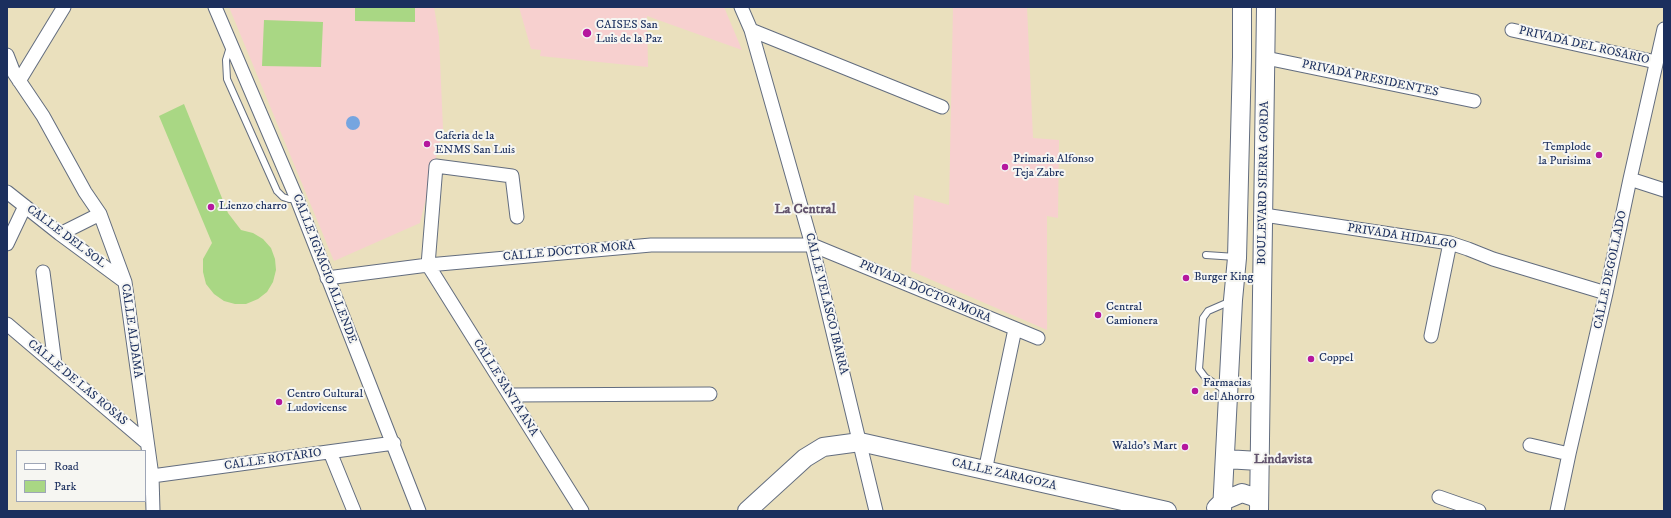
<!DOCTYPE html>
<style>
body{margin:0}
#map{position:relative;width:1671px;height:518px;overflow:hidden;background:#eae0bd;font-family:"IM FELL DW Pica",serif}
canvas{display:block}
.frame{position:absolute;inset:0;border:8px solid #1b2f5e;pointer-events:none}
.legend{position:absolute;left:16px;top:450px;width:130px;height:52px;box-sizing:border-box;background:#f6f6f2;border:1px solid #9ea6b7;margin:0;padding:5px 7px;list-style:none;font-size:12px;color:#1b2f5e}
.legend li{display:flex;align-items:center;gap:8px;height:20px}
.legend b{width:20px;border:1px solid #9ea6b7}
</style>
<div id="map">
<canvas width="1671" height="518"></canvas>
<div class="frame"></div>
<ul class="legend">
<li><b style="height:5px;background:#fff"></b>Road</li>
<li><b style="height:11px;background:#a9d784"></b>Park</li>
</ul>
</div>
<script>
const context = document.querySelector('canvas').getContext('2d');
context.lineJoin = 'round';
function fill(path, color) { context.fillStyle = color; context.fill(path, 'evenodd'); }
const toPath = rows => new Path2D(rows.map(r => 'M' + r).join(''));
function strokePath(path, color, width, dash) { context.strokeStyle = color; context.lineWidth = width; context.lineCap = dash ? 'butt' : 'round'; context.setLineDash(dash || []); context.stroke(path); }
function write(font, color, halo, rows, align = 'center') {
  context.font = font + ' "IM FELL DW Pica",serif'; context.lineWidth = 4; context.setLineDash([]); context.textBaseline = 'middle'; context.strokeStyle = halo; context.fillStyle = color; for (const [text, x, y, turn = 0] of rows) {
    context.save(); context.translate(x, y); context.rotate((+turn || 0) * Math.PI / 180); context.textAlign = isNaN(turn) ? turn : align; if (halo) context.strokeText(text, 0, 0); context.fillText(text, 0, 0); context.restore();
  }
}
const built = toPath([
 [229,7,434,7,439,37,443,129,420,223,334,261],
 [519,7,724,7,742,50,647,16,648,67,540,56,541,50,531,49],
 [953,7,1027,7,1033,138,1059,140,1058,218,1047,216,1047,330,911,271,914,195,949,205]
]);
const green = toPath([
 [355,7,415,7,415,22,355,21],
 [264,20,323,22,321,67,262,66],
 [184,104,228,213,241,230,253,233,263,239,271,248,275,259,276,270,273,282,267,292,258,299,246,304,235,304,224,301,214,294,206,284,203,272,203,259,212,243,159,116]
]);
const water = toPath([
 '346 123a7 7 0 1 1 14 0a7 7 0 1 1-14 0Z'
]);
const lane = toPath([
 [230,47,226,60,227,79,277,191,283,197,289,199,297,199],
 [1206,255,1236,257],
 [1226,391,1205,377,1199,369,1203,318,1208,311,1231,301]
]);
const street = toPath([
 [215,7,297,199,419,511],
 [741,7,751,30,812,245,876,511],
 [751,30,942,107],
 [1512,30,1656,62],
 [7,55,14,73,43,116,85,192,100,214,125,282,152,476,153,511],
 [1266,58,1474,101],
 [19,81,64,7],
 [1630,179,1664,190],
 [7,192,60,234,125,282],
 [1264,215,1450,243,1468,249,1493,259,1606,293],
 [517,217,512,176,436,166,428,265,582,511],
 [60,234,100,214],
 [7,244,25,206],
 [43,272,55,364],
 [327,278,428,265,651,245,812,245,1038,338],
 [7,324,147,443],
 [1431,336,1450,243],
 [510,395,710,394],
 [1530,445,1569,454],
 [330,452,354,511],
 [985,471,1015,329],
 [152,476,394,443],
 [1439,497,1479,511],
 [1557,511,1569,454,1606,293,1630,179,1664,29]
]);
const secondary = toPath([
 [1225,459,1259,461],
 [1216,508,1223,501,1242,493,1254,497,1259,502],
 [747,511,805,458,823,447,860,442,1167,511],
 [1222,511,1233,300,1237,258,1242,57,1242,7],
 [1259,511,1266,7]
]);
const markers = [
 [587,33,5,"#b5179e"],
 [427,144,4,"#b5179e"],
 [1599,155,4,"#b5179e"],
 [1005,167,4,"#b5179e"],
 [211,207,4,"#b5179e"],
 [1186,278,4,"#b5179e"],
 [1098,315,4,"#b5179e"],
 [1311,359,4,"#b5179e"],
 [1195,391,4,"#b5179e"],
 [279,402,4,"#b5179e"],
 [1185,447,4,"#b5179e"]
];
const poiNames = [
 ["CAISES San",596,26],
 ["Luis de la Paz",596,40],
 ["Caferia de la",435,137],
 ["ENMS San Luis",435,151],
 ["Templode",1591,148,"right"],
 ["la Purisima",1591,162,"right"],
 ["Primaria Alfonso",1013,160],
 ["Teja Zabre",1013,174],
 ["Lienzo charro",219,207],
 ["Burger King",1194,278],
 ["Central",1106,308],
 ["Camionera",1106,322],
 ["Coppel",1319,359],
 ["Farmacias",1203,384],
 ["del Ahorro",1203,398],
 ["Centro Cultural",287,395],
 ["Ludovicense",287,409],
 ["Waldo's Mart",1177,447,"right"]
];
const streetNames = [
 ["PRIVADA DEL ROSARIO",1584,46,13],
 ["PRIVADA PRESIDENTES",1370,79,12],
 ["BOULEVARD SIERRA GORDA",1264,183,-89],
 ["CALLE DEL SOL",66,237,37],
 ["PRIVADA HIDALGO",1402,237,9],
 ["CALLE DOCTOR MORA",569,252,-5],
 ["CALLE IGNACIO ALLENDE",324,269,69],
 ["CALLE DEGOLLADO",1611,270,-78],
 ["PRIVADA DOCTOR MORA",925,292,23],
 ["CALLE VELASCO IBARRA",826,304,76],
 ["CALLE ALDAMA",131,331,82],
 ["CALLE DE LAS ROSAS",77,383,40],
 ["CALLE SANTA ANA",505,388,58],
 ["CALLE ROTARIO",273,460,-8],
 ["CALLE ZARAGOZA",1004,475,13]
];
const quarterNames = [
 ["La Central",805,210],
 ["Lindavista",1283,460]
];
fill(built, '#f7d0cf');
fill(green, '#a9d784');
fill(water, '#76a5e0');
strokePath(lane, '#636d7f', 8);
strokePath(street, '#636d7f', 15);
strokePath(secondary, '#636d7f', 20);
strokePath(lane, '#fff', 6);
strokePath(street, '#fff', 13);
strokePath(secondary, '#fff', 18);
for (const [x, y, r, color] of markers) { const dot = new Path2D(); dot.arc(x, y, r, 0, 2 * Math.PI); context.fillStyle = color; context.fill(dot); strokePath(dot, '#f6f6f2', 1.5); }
write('12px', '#1b2f5e', '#f6f6f2', poiNames, 'left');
write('12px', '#1b2f5e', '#f6f6f2', streetNames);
write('bold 14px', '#62536d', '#f6f6f2', quarterNames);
</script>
